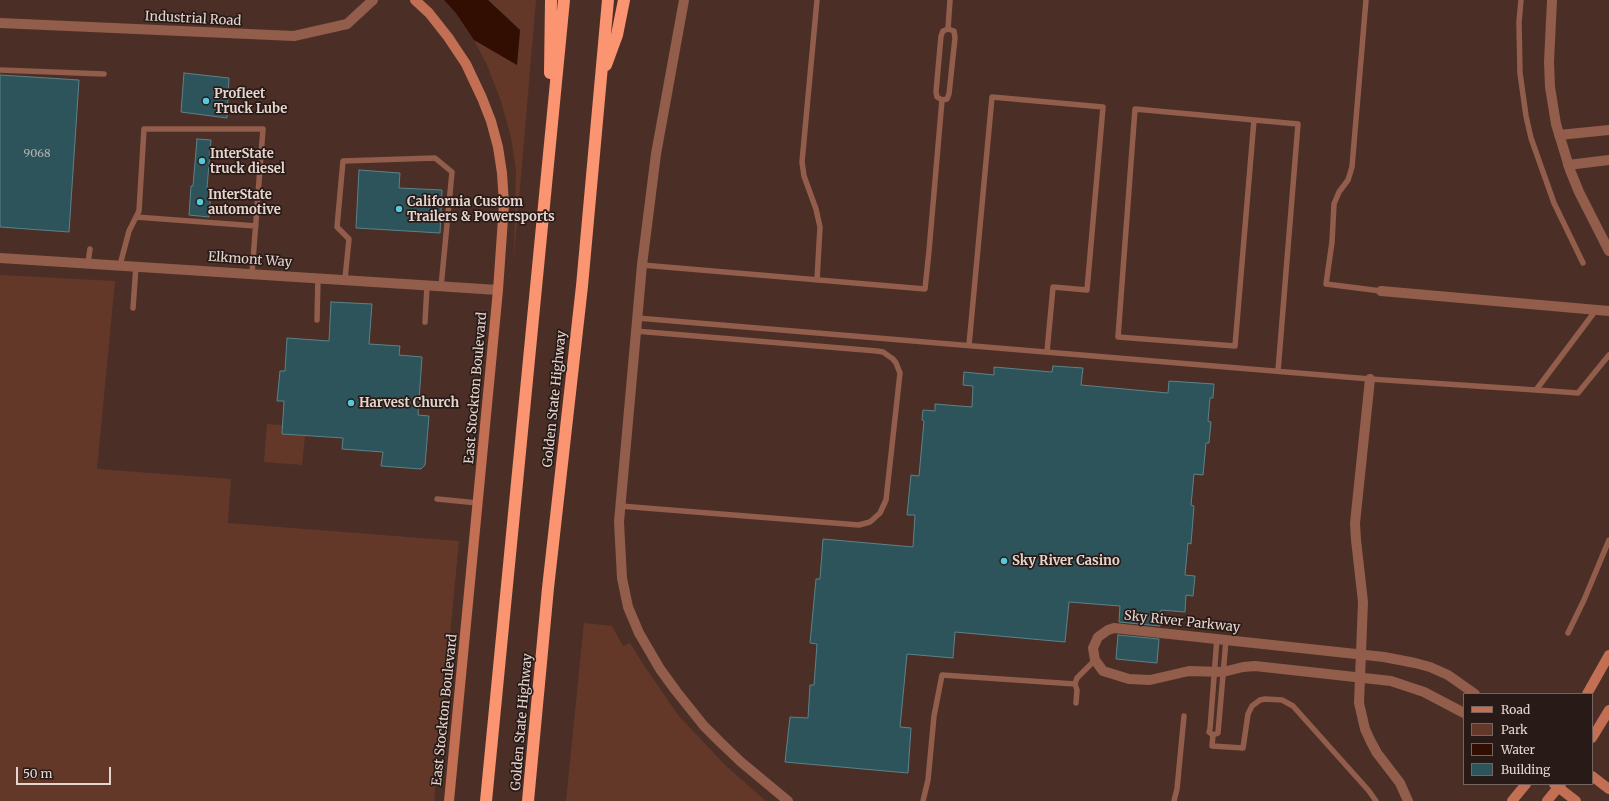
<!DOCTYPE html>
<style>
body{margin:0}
#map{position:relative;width:1609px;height:801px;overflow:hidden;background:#4b2f26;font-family:Merriweather,serif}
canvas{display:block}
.legend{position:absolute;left:1463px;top:693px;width:130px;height:92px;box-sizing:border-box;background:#281b17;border:1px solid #746560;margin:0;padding:5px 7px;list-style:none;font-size:12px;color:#e6d4ce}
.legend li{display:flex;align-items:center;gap:8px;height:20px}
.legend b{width:20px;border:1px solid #746560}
.scale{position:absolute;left:16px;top:767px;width:95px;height:18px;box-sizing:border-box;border:2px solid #e6d4ce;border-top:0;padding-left:5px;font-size:12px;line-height:14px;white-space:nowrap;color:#e6d4ce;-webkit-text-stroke:3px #281b17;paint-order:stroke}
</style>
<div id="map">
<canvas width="1609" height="801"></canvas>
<ul class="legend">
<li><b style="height:5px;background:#c36f53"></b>Road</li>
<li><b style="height:11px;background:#633829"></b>Park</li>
<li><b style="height:11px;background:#320d02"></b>Water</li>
<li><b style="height:11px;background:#2e545b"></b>Building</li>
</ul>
<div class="scale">50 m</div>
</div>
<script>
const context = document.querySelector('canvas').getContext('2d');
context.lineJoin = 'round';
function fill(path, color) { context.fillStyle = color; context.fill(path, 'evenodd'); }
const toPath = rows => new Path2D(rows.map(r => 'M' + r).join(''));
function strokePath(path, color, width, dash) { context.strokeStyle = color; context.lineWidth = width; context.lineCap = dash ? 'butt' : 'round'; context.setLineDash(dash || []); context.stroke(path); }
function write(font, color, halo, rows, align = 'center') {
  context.font = font + ' Merriweather,serif'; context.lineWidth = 3.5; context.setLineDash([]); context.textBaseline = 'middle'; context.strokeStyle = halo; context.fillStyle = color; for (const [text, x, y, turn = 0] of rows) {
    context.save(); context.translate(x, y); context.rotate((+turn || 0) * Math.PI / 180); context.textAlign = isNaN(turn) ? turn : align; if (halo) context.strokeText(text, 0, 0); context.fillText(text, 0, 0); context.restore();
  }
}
const green = toPath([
 [488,0,536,0,514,258,516,170,511,137,501,101,487,65,474,40,517,65,520,30],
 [0,275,115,281,97,469,231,479,228,523,459,541,434,801,0,801],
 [267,424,282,425,282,434,305,436,302,465,264,462],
 [584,623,612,626,623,646,630,643,643,664,678,715,725,765,766,801,566,801]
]);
const water = toPath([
 [444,0,488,0,520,30,517,65,474,40,456,13]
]);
const building = toPath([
 [184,73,229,78,227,118,181,112,184,73],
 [0,75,79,80,69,232,0,227,0,75],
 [197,139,211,140,207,188,211,188,209,217,189,215,191,186,193,186,197,139],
 [359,170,400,173,399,188,442,190,440,233,356,228,359,170],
 [331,302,372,304,369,344,400,346,399,355,422,357,418,415,429,416,425,465,421,469,381,466,383,452,342,449,343,438,282,434,284,401,277,401,280,371,285,371,287,338,329,341,331,302],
 [1053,366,1083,368,1081,385,1168,393,1169,381,1214,384,1213,398,1210,398,1208,421,1211,422,1209,443,1206,443,1203,475,1194,474,1191,505,1194,506,1191,544,1188,543,1185,575,1195,576,1193,596,1186,595,1185,612,1161,610,1160,626,1119,622,1120,606,1069,602,1065,642,955,632,953,658,907,654,900,727,911,728,908,773,785,762,790,717,808,718,810,685,814,685,817,644,810,643,816,579,820,579,823,539,913,547,915,515,907,515,911,475,919,476,924,421,922,420,923,410,935,411,935,404,972,407,973,386,963,385,964,372,994,375,994,367,1052,372,1053,366],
 [1118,635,1159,639,1157,663,1116,659,1118,635]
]);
const lane = toPath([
 [817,0,802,162,804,176,816,209,820,227,817,280],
 [1366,0,1352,167,1348,180,1339,192,1334,204,1332,242,1326,284,1381,291],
 [1521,0,1519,22,1520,73,1526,116,1531,138,1554,203,1583,263],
 [948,29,950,0],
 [0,70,104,74],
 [942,100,947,99,949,94,955,38,954,31,948,29],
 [942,100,937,97,936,92,941,36,943,31,948,29],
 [1254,120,1235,346,1118,337,1135,109,1298,124,1278,371],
 [136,217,256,226],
 [88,263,90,249],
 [120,265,129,231,139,211,144,129,263,129,252,273],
 [642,265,925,289,929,251,942,100],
 [345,279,349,239,337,227,343,161,435,158,452,172,441,287],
 [133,308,136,266],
 [637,318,1370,379,1536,390,1596,310],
 [317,320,318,278],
 [425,322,427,286],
 [969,345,992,97,1103,107,1087,290,1053,287,1047,352],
 [1536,390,1578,393,1609,355],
 [437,499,478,503],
 [620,506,859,525,870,522,880,513,886,500,900,373,896,363,893,359,883,352,877,351,635,331],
 [1568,633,1584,600,1609,540],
 [1217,638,1210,729,1209,732,1213,735,1212,746,1243,748,1248,714,1252,706,1260,700,1265,699,1282,700,1293,706,1369,791,1376,801],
 [1076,703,1077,690,1075,684,1077,678,1095,660],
 [1213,735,1218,733,1226,640],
 [923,801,928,780,934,716,942,675,1075,684],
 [1174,801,1177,789,1184,716]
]);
const street = toPath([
 [684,0,656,154,642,265,619,522,622,578,628,607,639,633,660,669,676,691,704,726,720,742,741,762,788,801],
 [1552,0,1549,62,1550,87,1556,124,1570,170,1579,192,1609,251],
 [0,23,294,36,347,24,373,0],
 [1559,135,1609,130],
 [1568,165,1609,160],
 [0,258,498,290],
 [1381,291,1609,311],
 [1370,379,1355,523,1356,540,1363,602,1359,703,1365,729,1371,742,1377,753,1400,783,1408,801],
 [1464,713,1424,692,1391,681,1255,666,1243,667,1223,672,1189,671,1150,680,1129,679,1103,671,1095,660,1093,648,1098,637,1108,630,1114,628,1384,657,1415,663,1430,667,1448,675,1475,694]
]);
const secondary = toPath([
 [415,0,429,13,448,37,466,64,482,98,491,121,498,147,502,173,504,204,498,290,449,801],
 [1587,694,1609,655],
 [1592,738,1609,710],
 [1592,776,1609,789],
 [1554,784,1576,801],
 [1512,801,1526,784],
 [1547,801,1561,784]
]);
const highway = toPath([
 [606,65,617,35,624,0],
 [550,73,551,0],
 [486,801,564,0],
 [528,801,548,588,582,286,608,0]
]);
const markers = [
 [206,101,4,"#54cade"],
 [202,161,4,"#54cade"],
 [200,202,4,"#54cade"],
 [399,209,4,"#54cade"],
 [351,403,4,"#54cade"],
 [1004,561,4,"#54cade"]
];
const numberNames = [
 ["9068",37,154]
];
const streetNames = [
 ["Industrial Road",193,19,3],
 ["Elkmont Way",250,260,4],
 ["East Stockton Boulevard",476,388,-85],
 ["Golden State Highway",555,399,-84],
 ["Sky River Parkway",1182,622,6],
 ["East Stockton Boulevard",445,710,-84],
 ["Golden State Highway",522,722,-85]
];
const poiNames = [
 ["Profleet",214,94],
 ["Truck Lube",214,109],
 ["InterState",210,154],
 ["truck diesel",210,169],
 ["InterState",208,195],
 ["automotive",208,210],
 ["California Custom",407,202],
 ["Trailers & Powersports",407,217],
 ["Harvest Church",359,403],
 ["Sky River Casino",1012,561]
];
fill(green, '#633829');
fill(water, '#320d02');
fill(building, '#2e545b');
strokePath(building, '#5b8289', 1);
strokePath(lane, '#925d4b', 5.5);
strokePath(street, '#925d4b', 10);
strokePath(secondary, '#c36f53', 10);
strokePath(highway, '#fb9471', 12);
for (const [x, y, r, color] of markers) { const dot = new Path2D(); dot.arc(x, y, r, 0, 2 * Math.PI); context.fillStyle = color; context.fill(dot); strokePath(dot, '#281b17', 1.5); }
write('11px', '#b8b4b1', null, numberNames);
write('13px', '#e6d4ce', '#281b17', streetNames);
write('bold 13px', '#e6d4ce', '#281b17', poiNames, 'left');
</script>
